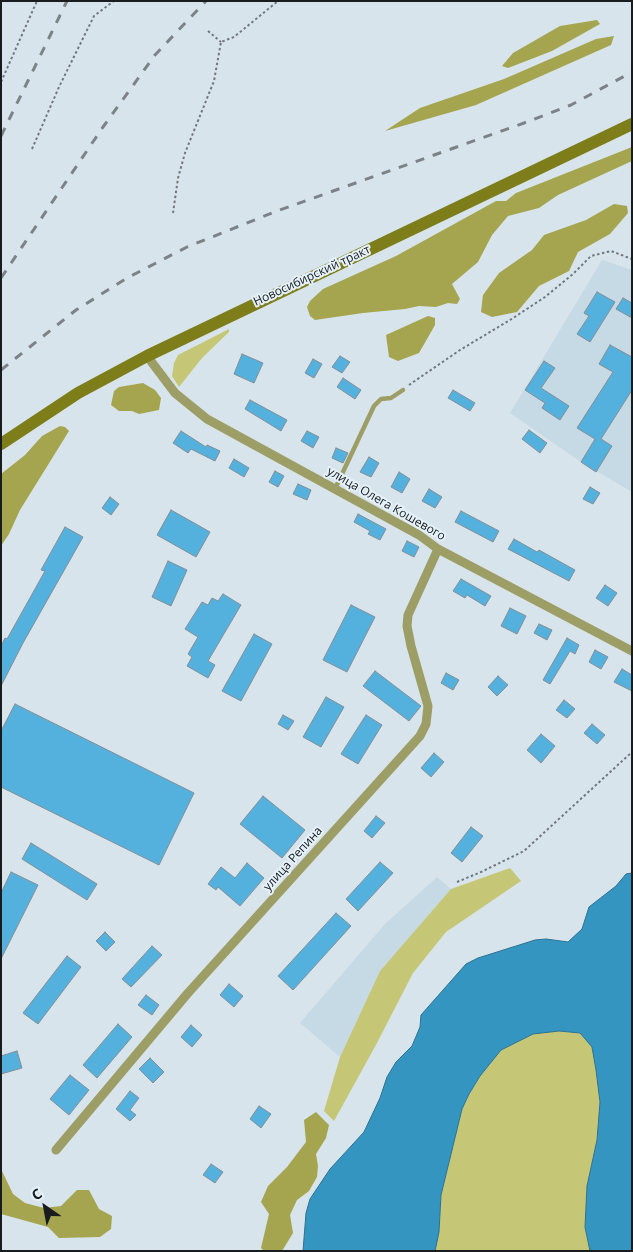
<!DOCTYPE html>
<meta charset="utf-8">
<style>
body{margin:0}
#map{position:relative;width:633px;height:1252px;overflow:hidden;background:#d8e4eb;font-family:"Open Sans",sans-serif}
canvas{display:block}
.frame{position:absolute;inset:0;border:2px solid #181c1f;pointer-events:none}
.north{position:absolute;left:20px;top:1182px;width:50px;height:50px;-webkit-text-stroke:4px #e5f1f8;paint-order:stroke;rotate:327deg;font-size:14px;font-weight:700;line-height:20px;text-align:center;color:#181c1f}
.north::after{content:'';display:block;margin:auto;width:18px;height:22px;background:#181c1f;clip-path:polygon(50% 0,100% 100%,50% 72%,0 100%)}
</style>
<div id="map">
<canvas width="633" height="1252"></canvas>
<div class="frame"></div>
<div class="north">С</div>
</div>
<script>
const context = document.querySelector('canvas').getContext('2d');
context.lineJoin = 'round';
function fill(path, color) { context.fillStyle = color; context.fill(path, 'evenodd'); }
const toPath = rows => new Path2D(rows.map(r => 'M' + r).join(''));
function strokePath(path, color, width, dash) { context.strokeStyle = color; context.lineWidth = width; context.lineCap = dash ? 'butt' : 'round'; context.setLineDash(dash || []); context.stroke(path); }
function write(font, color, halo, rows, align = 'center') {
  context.font = font + ' "Open Sans",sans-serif'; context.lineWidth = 4; context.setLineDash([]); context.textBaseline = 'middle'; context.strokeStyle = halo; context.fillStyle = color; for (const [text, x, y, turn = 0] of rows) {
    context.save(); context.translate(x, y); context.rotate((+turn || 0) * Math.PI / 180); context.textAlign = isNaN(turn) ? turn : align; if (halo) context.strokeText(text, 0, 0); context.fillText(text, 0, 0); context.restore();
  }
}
const built = toPath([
 [602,260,632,270,632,492,581,462,510,413],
 [437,877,451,889,380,971,340,1057,300,1023,385,924]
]);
const green = toPath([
 [229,329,229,332,202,358,179,387,172,376,174,363,178,355],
 [510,868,521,881,446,932,413,973,377,1043,334,1121,324,1111,340,1057,380,971,451,889],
 [559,1031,580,1033,592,1047,596,1070,600,1102,597,1140,587,1186,585,1227,590,1251,435,1251,439,1232,441,1195,462,1109,469,1094,480,1076,501,1050,533,1034]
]);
const forest = toPath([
 [597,20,600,24,552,51,508,68,502,66,513,53,560,26],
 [614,36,611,45,476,105,385,131,420,108,504,79,596,39],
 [632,147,632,161,558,195,539,208,508,216,492,235,478,262,452,284,460,299,457,304,448,303,436,307,419,306,405,309,363,313,315,320,310,316,307,307,310,301,323,289,396,256,496,201,506,201,516,193],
 [614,204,627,206,628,213,610,234,578,252,569,271,539,286,517,312,492,317,481,312,483,295,499,273,532,250,544,235,586,220],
 [428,316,435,318,435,325,419,353,398,361,389,357,386,335],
 [143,383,155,390,161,398,159,410,139,414,132,411,119,411,111,405,114,391,119,387],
 [60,426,65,427,69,431,20,510,9,534,1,546,1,474,25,455,42,436],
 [316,1112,329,1125,326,1138,316,1154,318,1166,317,1177,309,1191,297,1200,290,1215,293,1233,282,1251,264,1251,261,1248,269,1214,261,1202,268,1186,287,1167,306,1142,304,1120],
 [1,1169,13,1194,25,1203,44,1208,61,1206,77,1190,89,1190,99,1209,112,1216,111,1229,100,1237,59,1238,48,1227,1,1214]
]);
const water = toPath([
 [632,873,632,1251,590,1251,585,1227,587,1186,597,1140,600,1102,596,1070,592,1047,580,1033,559,1031,533,1034,501,1050,480,1076,469,1094,462,1109,441,1195,439,1232,435,1251,303,1251,306,1213,310,1199,330,1169,364,1132,380,1098,387,1077,396,1062,412,1046,420,1027,421,1015,466,964,478,958,535,940,546,939,568,942,582,929,589,907,616,886,626,874,632,873]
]);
const building = toPath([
 [597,292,615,302,590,342,577,334,589,316,584,313,597,292],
 [623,298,632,303,632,318,616,309,623,298],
 [610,345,632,357,632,390,601,439,612,446,596,472,581,462,595,439,577,428,613,372,599,364,610,345],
 [242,354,263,363,254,383,234,374,242,354],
 [340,356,350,362,342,373,332,367,340,356],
 [313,359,322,364,314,378,305,373,313,359],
 [544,361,555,368,541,388,569,406,560,420,542,408,545,403,525,390,544,361],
 [343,378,361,390,355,399,337,387,343,378],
 [453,390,475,403,470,411,448,398,453,390],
 [250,400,287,420,281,431,245,409,250,400],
 [529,430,547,443,540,453,522,439,529,430],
 [181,431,206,447,207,445,220,451,215,461,191,449,188,453,173,443,181,431],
 [307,431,319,437,313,448,301,441,307,431],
 [336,448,348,453,343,463,332,458,336,448],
 [369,457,379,463,371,477,360,472,369,457],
 [234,459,249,468,244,477,229,468,234,459],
 [275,471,284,476,278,487,269,482,275,471],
 [399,472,410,479,402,493,391,487,399,472],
 [298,484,311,490,307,500,293,494,298,484],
 [590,487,600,493,593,504,583,499,590,487],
 [429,489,442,497,435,508,422,501,429,489],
 [110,497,119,504,111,515,102,508,110,497],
 [171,510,210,532,196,557,157,535,171,510],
 [461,511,499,531,493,542,455,522,461,511],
 [358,514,386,529,380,540,368,534,370,531,354,522,358,514],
 [65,527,83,537,23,643,1,686,1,646,5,638,7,639,45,571,41,570,65,527],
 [514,539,537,552,539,550,575,570,569,581,508,549,514,539],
 [407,541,419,547,414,557,402,551,407,541],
 [168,561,187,570,171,606,152,597,168,561],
 [461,579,491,596,485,606,467,595,465,598,453,591,461,579],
 [605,585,617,593,608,606,596,598,605,585],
 [223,594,241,605,208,661,215,665,208,678,187,666,192,657,188,654,198,637,185,629,202,602,208,605,212,598,218,601,223,594],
 [351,605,375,617,347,672,323,660,351,605],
 [510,608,526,616,517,634,501,626,510,608],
 [539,624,552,630,547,640,534,633,539,624],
 [254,634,272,644,241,701,222,691,254,634],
 [567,638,579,645,575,654,570,651,550,684,543,680,567,638],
 [595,650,608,657,601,669,589,662,595,650],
 [622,669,632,675,632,691,614,682,622,669],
 [375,671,421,706,409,721,363,686,375,671],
 [446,673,459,680,453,690,441,683,446,673],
 [498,676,508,685,497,696,488,687,498,676],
 [326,697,344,707,321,747,303,737,326,697],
 [564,700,575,709,567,718,556,710,564,700],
 [15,704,194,793,159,865,1,787,1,731,15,704],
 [283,715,294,721,288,730,278,724,283,715],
 [366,715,382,725,358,764,341,754,366,715],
 [592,724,605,735,597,744,584,733,592,724],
 [541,734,555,746,541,763,527,750,541,734],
 [434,753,444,762,431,777,421,768,434,753],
 [263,796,305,830,282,858,240,824,263,796],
 [376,816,385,823,372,838,364,831,376,816],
 [471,827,483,836,462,862,451,853,471,827],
 [31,843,97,884,87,900,22,859,31,843],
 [380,862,393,873,358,911,346,899,380,862],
 [247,863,264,878,240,906,218,887,216,890,208,884,221,867,235,878,247,863],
 [11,872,38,885,1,959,1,893,11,872],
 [336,913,351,926,293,990,278,976,336,913],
 [105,932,115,942,106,951,96,941,105,932],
 [152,946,162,955,131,987,122,979,152,946],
 [67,956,81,967,38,1024,23,1013,67,956],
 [229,984,243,996,234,1007,220,995,229,984],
 [146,995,159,1005,152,1015,138,1005,146,995],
 [118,1024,132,1037,97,1078,83,1065,118,1024],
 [191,1025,202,1035,192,1047,181,1037,191,1025],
 [17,1051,22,1068,1,1074,1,1056,17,1051],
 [150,1058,164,1072,153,1083,139,1069,150,1058],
 [70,1075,89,1090,69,1115,50,1099,70,1075],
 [130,1091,139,1098,130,1110,136,1115,130,1121,116,1109,130,1091],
 [259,1106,271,1114,261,1128,250,1119,259,1106],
 [211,1164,223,1172,215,1183,203,1175,211,1164]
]);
const path = toPath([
 [208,31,221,42],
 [1,82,37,1],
 [32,149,59,87,94,16,114,1],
 [173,213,178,178,185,153,214,81,221,42,234,37,278,1],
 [409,385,460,350,510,320,545,297,573,274,591,256,611,251,632,259],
 [457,882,481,872,524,851,632,752]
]);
const service = toPath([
 [335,489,374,406,381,399,391,398,403,390]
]);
const minor = toPath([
 [147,356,175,393,207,419,419,535,438,549,632,651],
 [56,1150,188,993,420,736,426,724,428,706,411,646,407,626,408,615,438,549]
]);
const secondary = toPath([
 [1,444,78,393,147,356,632,124]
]);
const rail = toPath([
 [1,136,67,1],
 [1,278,103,127,155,55,206,1],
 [1,370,76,310,127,278,187,247,277,211,524,123,571,105,632,72]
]);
const streetNames = [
 ["Новосибирский тракт",312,276,-25],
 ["улица Олега Кошевого",386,504,30],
 ["улица Репина",293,859,-48]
];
fill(built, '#c6dae5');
fill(green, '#c5c776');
fill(forest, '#a4a54e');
fill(water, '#3595c1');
strokePath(water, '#2c7190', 1);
fill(building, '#54b1de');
strokePath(building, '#838e95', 1);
strokePath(path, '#70787d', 2, [2.5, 2.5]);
strokePath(service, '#9d9e66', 4.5);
strokePath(minor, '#9d9e66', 9);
strokePath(secondary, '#7d7d19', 12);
strokePath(rail, '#7b8388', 3, [9, 9]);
write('12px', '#181c1f', '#e5f1f8', streetNames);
</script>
